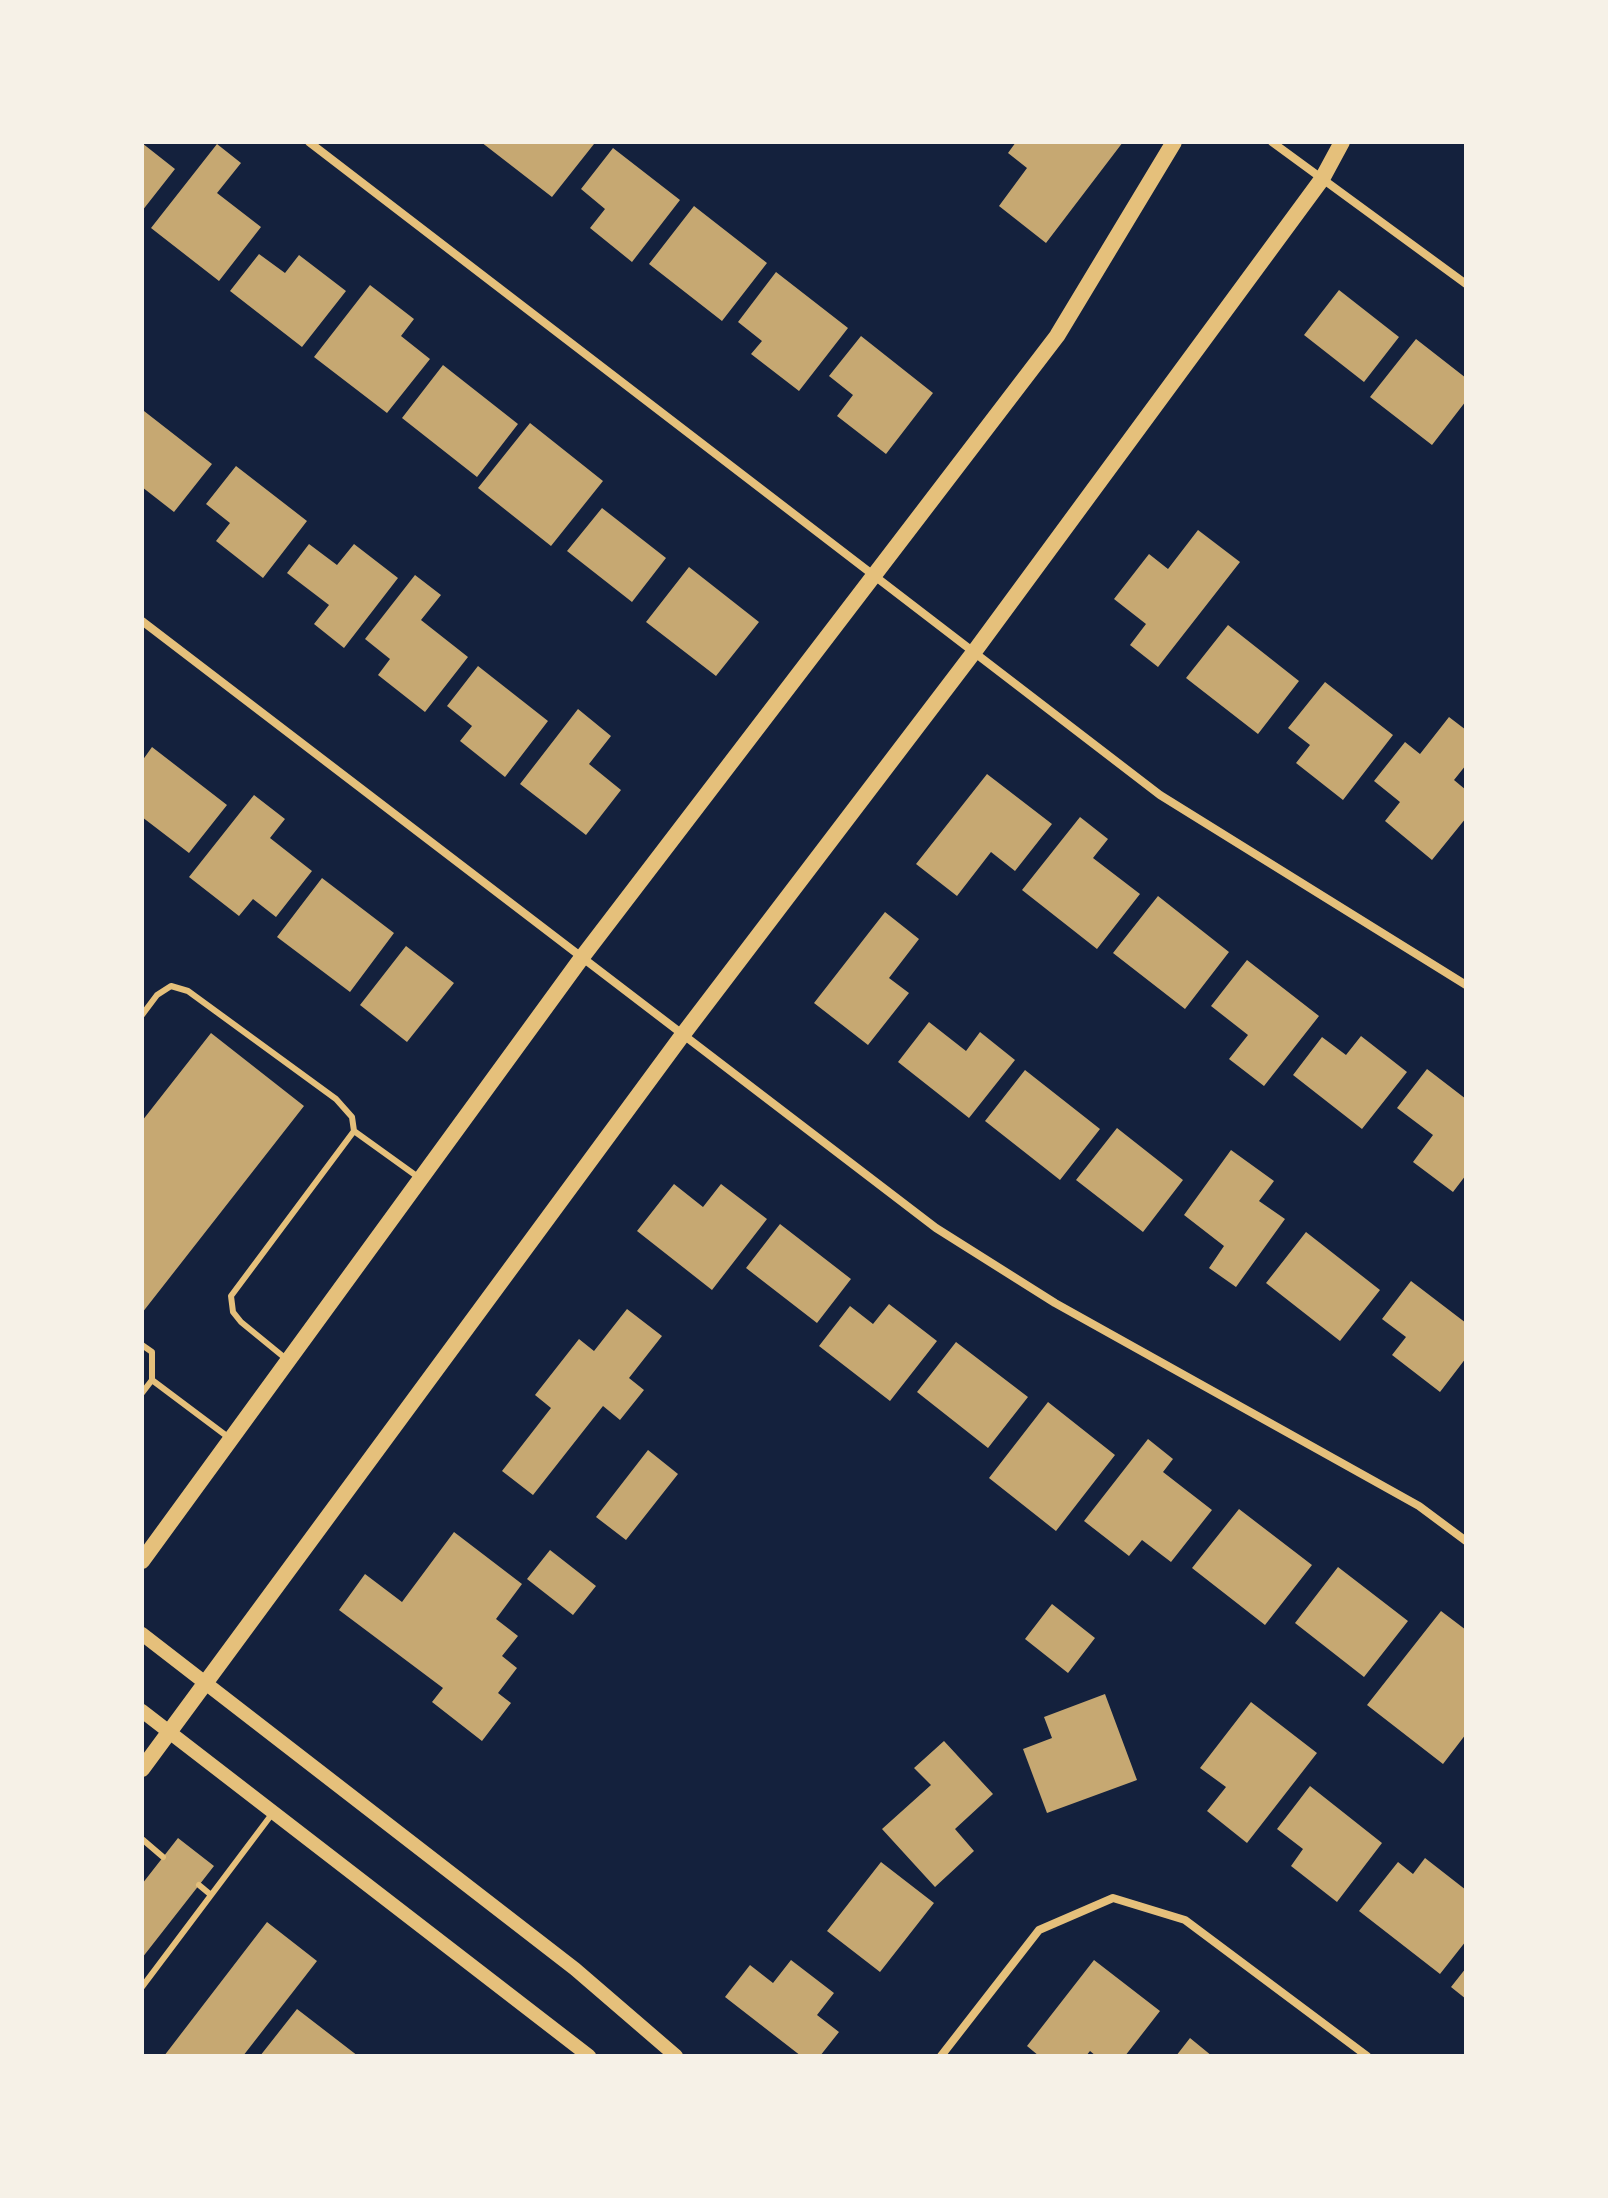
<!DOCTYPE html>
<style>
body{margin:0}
#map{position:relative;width:1608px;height:2198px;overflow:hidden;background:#14213d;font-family:Quicksand,sans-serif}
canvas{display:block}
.frame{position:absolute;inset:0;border:144px solid #f6f1e7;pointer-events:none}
</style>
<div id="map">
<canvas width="1608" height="2198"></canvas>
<div class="frame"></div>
</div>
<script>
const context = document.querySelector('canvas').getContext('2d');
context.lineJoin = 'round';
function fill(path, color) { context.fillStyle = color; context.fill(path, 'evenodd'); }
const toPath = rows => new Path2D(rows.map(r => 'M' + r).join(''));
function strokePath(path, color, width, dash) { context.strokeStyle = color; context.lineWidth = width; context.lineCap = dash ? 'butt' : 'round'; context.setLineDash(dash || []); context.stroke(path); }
const building = toPath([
 [481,142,591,142,594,144,552,197],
 [1016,142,1123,142,1046,243,999,206,1027,168,1008,153],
 [142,143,175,169,142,211],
 [217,144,241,163,217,193,261,227,219,281,151,228],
 [613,148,680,200,632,262,590,228,605,209,581,189],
 [694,206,767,263,722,321,649,264],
 [259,254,285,273,299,255,346,291,302,347,230,291],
 [776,272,848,328,799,391,751,354,762,341,738,322],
 [370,285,414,319,401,336,430,359,387,413,314,357],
 [1339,290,1399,337,1364,382,1304,335],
 [861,336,933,393,886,454,837,416,853,395,829,376],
 [1416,339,1466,378,1466,401,1432,445,1370,397],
 [443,365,518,424,477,477,402,418],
 [144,411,212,464,174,512,142,487],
 [530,423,603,481,551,546,478,488],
 [236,466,307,521,263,578,216,541,230,523,206,504],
 [602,508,666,558,632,602,567,551],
 [1198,530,1240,562,1158,667,1130,645,1146,624,1114,599,1149,554,1168,569],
 [309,544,337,565,354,544,398,578,344,648,314,624,329,605,287,573],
 [689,567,759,622,716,676,646,622],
 [415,575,441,595,421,620,468,657,425,712,378,675,390,659,365,639],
 [1228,625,1299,681,1258,734,1186,678],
 [478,666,548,721,505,777,460,741,472,726,447,706],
 [1325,682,1393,735,1343,800,1296,763,1310,745,1288,728],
 [578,709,611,736,589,764,621,790,586,835,520,784],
 [1449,717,1466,730,1466,765,1454,780,1466,790,1466,818,1432,860,1385,821,1400,802,1374,781,1405,742,1420,754],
 [152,747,227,805,189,853,142,817,142,761],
 [987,774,1052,824,1015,871,991,852,957,896,916,864],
 [254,795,285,819,270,838,312,871,276,917,253,899,239,916,189,877],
 [1080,817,1108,839,1093,858,1140,894,1097,949,1022,890],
 [322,878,394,933,350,992,277,937],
 [1158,896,1229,952,1185,1009,1113,953],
 [885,912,919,939,889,978,909,993,868,1045,814,1003],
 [406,946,454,983,407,1042,360,1005],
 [1247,960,1319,1016,1264,1086,1229,1059,1248,1035,1211,1006],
 [929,1022,966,1051,980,1032,1015,1060,969,1118,898,1062],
 [211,1033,304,1106,142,1313,142,1121],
 [1361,1036,1407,1072,1362,1129,1293,1075,1322,1037,1346,1055],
 [1427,1069,1466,1099,1466,1175,1453,1192,1413,1162,1433,1135,1397,1108],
 [1025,1070,1100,1129,1060,1180,985,1121],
 [1117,1128,1183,1180,1143,1232,1076,1180],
 [1231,1150,1274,1181,1259,1201,1285,1219,1236,1287,1209,1268,1224,1246,1184,1215],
 [674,1184,703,1207,721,1184,767,1219,712,1290,637,1231],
 [780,1224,851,1279,817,1323,746,1268],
 [1306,1232,1380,1290,1340,1341,1266,1283],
 [1411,1281,1466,1323,1466,1358,1440,1392,1392,1355,1406,1337,1382,1319],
 [889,1304,937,1341,890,1401,819,1346,850,1306,873,1324],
 [627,1309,662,1336,629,1378,644,1390,620,1420,603,1406,533,1495,502,1471,551,1408,535,1395,579,1339,594,1351],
 [956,1342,1028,1397,988,1448,917,1392],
 [1048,1402,1115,1455,1056,1531,989,1478],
 [1148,1439,1173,1459,1163,1472,1212,1510,1171,1562,1142,1540,1129,1556,1084,1521],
 [648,1450,678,1474,626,1540,596,1517],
 [1239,1509,1312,1565,1265,1625,1192,1568],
 [454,1532,522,1584,496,1619,518,1636,502,1656,517,1668,498,1693,511,1703,482,1741,432,1702,443,1688,339,1610,365,1574,402,1602],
 [550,1550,596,1586,573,1615,527,1579],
 [1338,1567,1408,1621,1364,1677,1295,1623],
 [1052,1604,1095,1638,1068,1673,1025,1639],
 [1441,1611,1466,1630,1466,1734,1443,1764,1367,1705],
 [1105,1694,1137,1780,1047,1813,1023,1749,1052,1738,1044,1717],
 [1251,1702,1317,1753,1247,1843,1207,1811,1226,1787,1200,1768],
 [944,1741,993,1794,955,1829,974,1851,935,1887,882,1829,931,1785,914,1768],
 [1310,1786,1382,1843,1337,1902,1291,1866,1303,1849,1277,1829],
 [178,1838,214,1866,142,1958,142,1884],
 [1425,1858,1466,1890,1466,1941,1440,1974,1359,1911,1398,1862,1413,1874],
 [881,1862,934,1903,880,1972,827,1931],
 [267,1922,317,1961,243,2056,164,2056],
 [791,1960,834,1993,817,2015,839,2032,820,2056,801,2056,725,1997,750,1965,773,1983],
 [1094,1960,1160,2011,1125,2056,1096,2056,1090,2051,1086,2056,1039,2056,1027,2046],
 [1466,1968,1466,1999,1451,1987],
 [297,2009,358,2056,260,2056],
 [1190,2038,1212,2056,1176,2056]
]);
const service = toPath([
 [142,1015,157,995,171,986,188,991,336,1099,352,1117,354,1131,418,1177],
 [142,1345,152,1352,152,1380],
 [285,1358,241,1322,233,1312,231,1296,354,1131],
 [142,1393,152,1380,228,1437],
 [142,1839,163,1857],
 [199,1885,211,1895],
 [142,1987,272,1814]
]);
const minor = toPath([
 [309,142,1160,795,1466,985],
 [1272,142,1466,284],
 [142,621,936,1228,1055,1303,1419,1506,1466,1541],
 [941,2056,1039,1930,1113,1898,1185,1920,1367,2056]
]);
const tertiary = toPath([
 [142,1634,575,1969,676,2056],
 [142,1711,589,2056]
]);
const secondary = toPath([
 [142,1561,583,956,1057,336,1174,142],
 [142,1769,684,1033,974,652,1322,179,1342,142]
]);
fill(building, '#c6a872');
strokePath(service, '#e5c07b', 6);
strokePath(minor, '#e5c07b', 8);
strokePath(tertiary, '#e5c07b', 14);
strokePath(secondary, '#e5c07b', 16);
</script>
